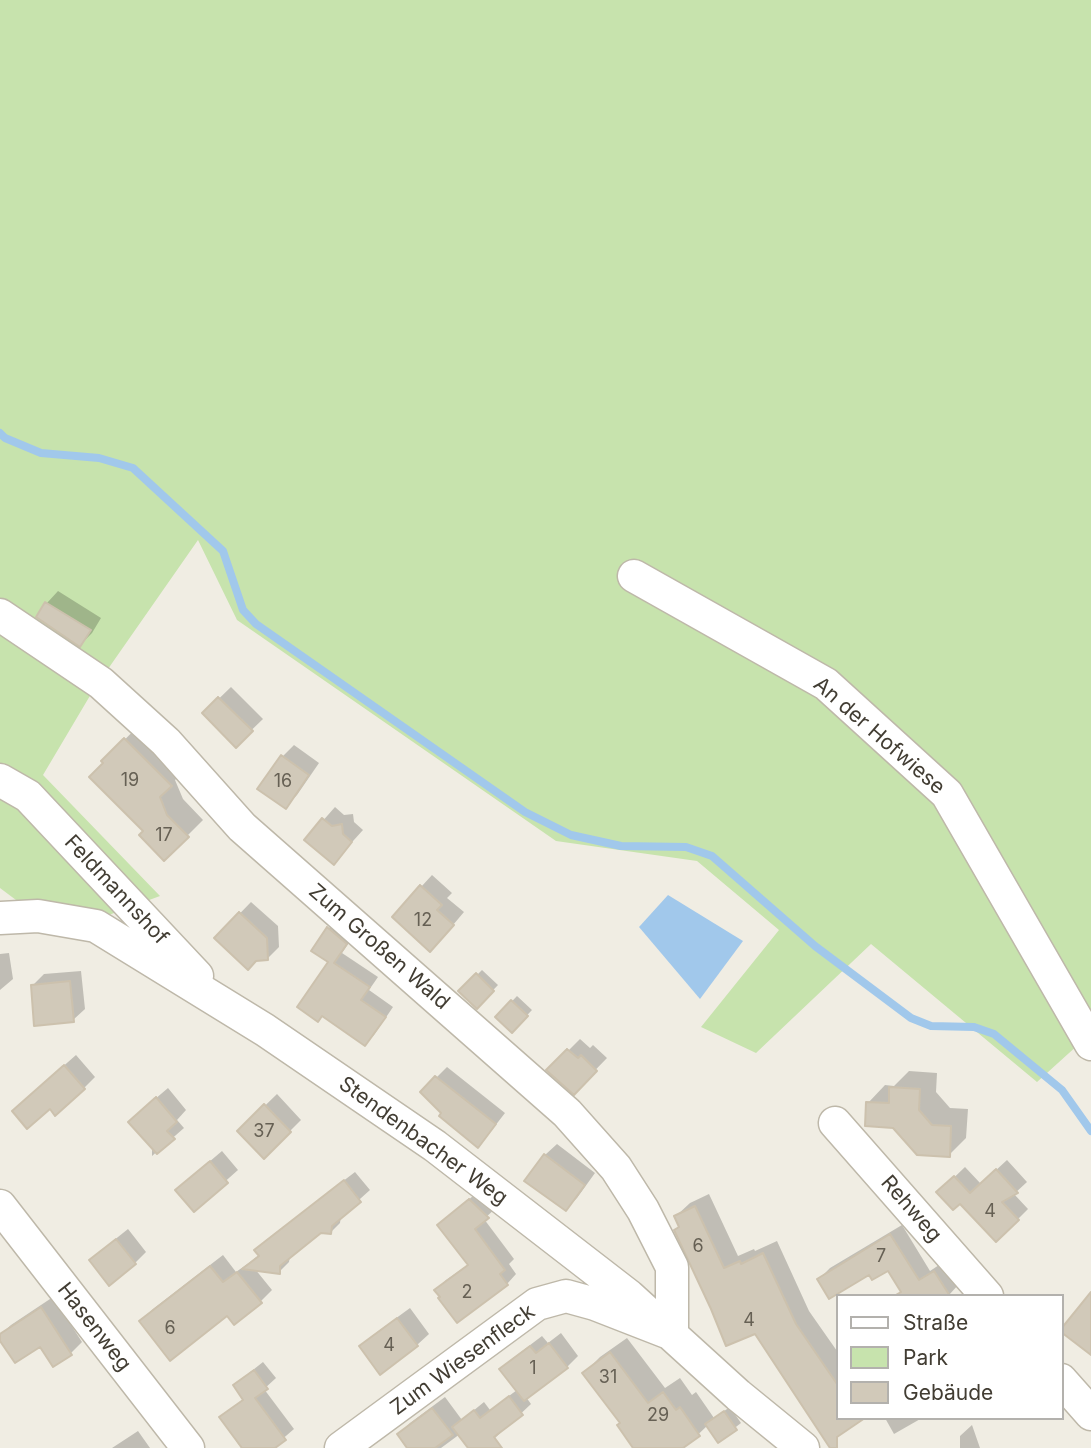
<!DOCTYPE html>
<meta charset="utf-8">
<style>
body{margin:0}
#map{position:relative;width:1091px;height:1448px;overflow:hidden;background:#f0ede3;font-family:Inter,sans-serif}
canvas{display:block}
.legend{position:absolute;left:836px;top:1294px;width:228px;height:126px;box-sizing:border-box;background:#fff;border:2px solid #b3b1ad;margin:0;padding:9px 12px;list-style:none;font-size:21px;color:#423d33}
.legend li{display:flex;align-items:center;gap:14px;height:35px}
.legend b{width:35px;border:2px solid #b3b1ad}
</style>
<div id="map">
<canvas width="1091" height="1448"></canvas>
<ul class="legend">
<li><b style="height:9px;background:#fff"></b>Straße</li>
<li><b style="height:19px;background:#c7e3ad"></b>Park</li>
<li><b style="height:19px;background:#d1c9b9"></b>Gebäude</li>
</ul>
</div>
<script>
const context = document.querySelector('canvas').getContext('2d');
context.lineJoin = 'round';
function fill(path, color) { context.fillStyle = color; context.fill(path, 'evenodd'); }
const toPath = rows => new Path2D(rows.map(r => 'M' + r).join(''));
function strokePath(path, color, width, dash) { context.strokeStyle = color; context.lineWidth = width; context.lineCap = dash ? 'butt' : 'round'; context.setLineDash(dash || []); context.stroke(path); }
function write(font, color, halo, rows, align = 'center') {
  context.font = font + ' Inter,sans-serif'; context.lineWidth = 7; context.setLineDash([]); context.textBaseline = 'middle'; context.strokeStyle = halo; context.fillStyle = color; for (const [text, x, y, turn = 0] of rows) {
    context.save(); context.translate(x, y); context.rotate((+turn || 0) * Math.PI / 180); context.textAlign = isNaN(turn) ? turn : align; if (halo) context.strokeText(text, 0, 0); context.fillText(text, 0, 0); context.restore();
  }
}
const green = toPath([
 [0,0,1091,0,1091,1054,1079,1044,1037,1082,871,944,756,1053,701,1027,779,930,697,861,556,841,237,620,198,540,94,689,43,775,160,896,60,933,0,888]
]);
const water = toPath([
 [668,895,743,941,700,999,639,927]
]);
const shadow = toPath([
 [58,591,101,618,92,633,80,645,38,617,47,603],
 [231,687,263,719,236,745,204,713],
 [141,723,186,769,175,780,183,799,203,820,164,859,145,831,104,761],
 [294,745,319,763,297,795,286,806,282,757],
 [335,807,344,815,353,814,354,822,363,830,334,862,306,840],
 [432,875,452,893,447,898,464,912,442,938,421,887],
 [251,902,278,926,279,947,267,959,217,937],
 [338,919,355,934,342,953,378,977,369,990,393,1007,374,1035,365,1044,323,1015,330,962,313,950,329,928],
 [9,953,13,979,0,990,0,954],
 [482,970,498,985,477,1007,461,991],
 [81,971,85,1009,73,1020,32,986,44,974],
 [517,996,532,1010,512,1031,497,1017],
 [580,1039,590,1048,593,1045,607,1058,574,1092,549,1070],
 [76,1055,95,1077,84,1088,50,1107,26,1099],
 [447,1067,505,1113,488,1135,444,1112,422,1092],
 [909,1071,937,1073,936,1092,950,1108,968,1109,966,1138,949,1155,894,1126,868,1103,885,1085,894,1086],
 [168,1088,186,1110,177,1120,184,1128,152,1156,152,1146,141,1111],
 [277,1094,301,1120,264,1157,239,1131],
 [557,1144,595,1173,577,1198,566,1209,545,1155],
 [222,1151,238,1170,194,1209,189,1179],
 [1007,1160,1027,1182,1014,1194,1028,1209,1018,1219,961,1202,939,1192,965,1167,981,1184],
 [355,1172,370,1190,341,1216,340,1223,330,1233,321,1231,290,1256,289,1262,279,1272,255,1269,272,1290,260,1302,227,1314,141,1321,153,1309,223,1255,236,1272,250,1262,260,1254,257,1250,266,1240],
 [480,1190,497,1207,484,1219,514,1259,509,1264,516,1274,507,1284,442,1297,437,1290,446,1280,469,1264,439,1225],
 [709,1194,738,1256,754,1249,755,1251,777,1241,809,1311,837,1351,837,1418,828,1441,755,1332,681,1226,676,1216,690,1203],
 [902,1225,930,1271,945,1261,959,1284,949,1295,888,1268,870,1273,819,1279,830,1268],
 [128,1229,146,1252,135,1263,91,1260,103,1249],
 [53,1297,82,1342,71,1353,41,1345,0,1337,0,1335,11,1325],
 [410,1308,429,1334,417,1345,361,1346,373,1335],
 [561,1333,578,1356,567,1367,526,1397,531,1404,495,1438,480,1448,471,1448,460,1434,441,1448,409,1448,399,1434,410,1423,445,1397,462,1420,484,1402,490,1410,517,1390,501,1369,513,1358,542,1336,548,1343],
 [627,1338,665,1388,680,1378,692,1395,696,1392,714,1418,730,1407,741,1423,718,1441,708,1425,684,1448,636,1448,622,1423,584,1373,600,1357],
 [263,1362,276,1378,264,1389,294,1429,272,1448,241,1448,236,1441,238,1439,222,1418,244,1398,235,1386,244,1377],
 [885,1418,922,1418,894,1434],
 [972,1425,980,1448,960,1448,960,1436],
 [138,1431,150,1448,112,1448]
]);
const stream = toPath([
 [0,433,5,438,41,453,99,458,133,468,223,551,243,610,256,624,525,812,571,835,621,846,686,847,712,856,815,946,911,1018,931,1026,974,1027,994,1034,1062,1090,1091,1131]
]);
const building = toPath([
 [45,602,91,630,80,647,36,617,45,602],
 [218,697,253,731,236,748,202,713,218,697],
 [124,738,172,786,160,797,167,815,189,837,164,861,139,835,143,831,89,777,103,763,101,761,124,738],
 [281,755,309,775,286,809,257,789,281,755],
 [322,818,332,826,342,824,343,834,352,842,334,865,304,840,322,818],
 [420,885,442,905,437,910,454,925,430,952,392,917,420,885],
 [239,912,267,938,268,960,256,961,248,970,214,938,239,912],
 [327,927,347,944,334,963,370,987,361,1000,386,1017,365,1046,322,1016,318,1022,297,1007,328,962,311,951,327,927],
 [476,973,494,991,477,1009,458,991,476,973],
 [70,981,74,1022,34,1026,31,985,70,981],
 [511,1000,528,1016,512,1033,495,1017,511,1000],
 [567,1049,578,1058,581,1055,597,1071,574,1095,546,1070,567,1049],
 [64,1065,85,1089,55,1116,50,1109,27,1129,12,1111,64,1065],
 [435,1076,496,1124,478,1148,439,1116,441,1113,420,1092,435,1076],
 [889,1087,920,1089,919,1110,932,1125,951,1126,950,1157,917,1155,893,1128,865,1126,866,1102,889,1103,889,1087],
 [156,1097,177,1122,167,1131,175,1139,157,1154,128,1122,156,1097],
 [264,1104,291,1132,264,1159,237,1131,264,1104],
 [544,1154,585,1185,566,1211,524,1181,544,1154],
 [210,1161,228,1183,194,1212,175,1190,210,1161],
 [996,1169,1018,1193,1002,1202,1019,1220,996,1242,960,1204,953,1210,936,1192,954,1176,970,1193,996,1169],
 [344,1180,361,1202,332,1226,331,1234,321,1233,280,1266,280,1274,242,1269,259,1256,254,1250,344,1180],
 [469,1199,489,1218,475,1229,505,1270,500,1274,508,1285,457,1323,438,1298,440,1297,434,1290,468,1265,437,1225,469,1199],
 [695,1206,724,1268,740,1261,741,1264,763,1253,796,1324,837,1384,837,1418,865,1418,837,1437,837,1448,830,1448,755,1334,726,1346,711,1309,674,1230,679,1227,674,1216,695,1206],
 [890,1234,919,1280,934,1271,950,1296,894,1296,901,1292,888,1271,872,1280,869,1275,829,1299,817,1279,890,1234],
 [116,1239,136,1264,109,1286,89,1260,116,1239],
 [210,1266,223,1282,237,1272,262,1303,234,1325,227,1316,170,1361,139,1321,210,1266],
 [1091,1292,1091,1355,1061,1332,1061,1329,1091,1292],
 [41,1307,72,1355,53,1367,40,1347,15,1363,0,1341,0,1334,41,1307],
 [397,1318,418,1346,380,1375,359,1346,397,1318],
 [549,1343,568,1368,524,1401,499,1369,530,1346,536,1353,549,1343],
 [610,1352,648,1403,663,1392,676,1410,680,1407,700,1436,683,1448,633,1448,617,1425,620,1423,582,1373,610,1352],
 [254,1370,268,1389,255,1398,286,1440,275,1448,242,1448,219,1417,243,1400,233,1385,254,1370],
 [509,1396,523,1415,494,1437,502,1448,468,1448,452,1427,474,1410,480,1418,509,1396],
 [432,1408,453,1435,435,1448,407,1448,397,1434,432,1408],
 [724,1411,737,1430,718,1443,705,1424,724,1411]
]);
const street = toPath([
 [634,576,826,684,947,794,1091,1044],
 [0,615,101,683,166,742,242,827,567,1113,616,1168,643,1210,672,1267,672,1334,595,1304,566,1296,537,1304,341,1448],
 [0,780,28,796,197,976],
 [0,918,38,916,96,926,265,1030,435,1146,629,1296,738,1395,803,1448],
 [835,1123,987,1296],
 [0,1206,188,1448],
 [1061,1380,1091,1414]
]);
const numberNames = [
 ["19",130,781],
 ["16",283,782],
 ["17",164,836],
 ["12",423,921],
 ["37",264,1132],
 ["4",990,1212],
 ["6",698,1247],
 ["7",881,1257],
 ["2",467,1293],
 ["4",749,1321],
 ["6",170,1329],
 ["4",389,1346],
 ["1",533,1369],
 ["31",608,1378],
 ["29",658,1416]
];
const streetNames = [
 ["An der Hofwiese",879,736,41],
 ["Feldmannshof",116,890,47],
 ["Zum Großen Wald",379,947,41],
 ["Stendenbacher Weg",423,1141,36],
 ["Rehweg",911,1209,49],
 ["Hasenweg",94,1327,52],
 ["Zum Wiesenfleck",463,1360,-36]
];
fill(green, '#c7e3ad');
fill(water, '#a1c8eb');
fill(shadow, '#0003');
strokePath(stream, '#a1c8eb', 8);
fill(building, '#d1c9b9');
strokePath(building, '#ccc1ad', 2);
strokePath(street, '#beb8a9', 35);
strokePath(street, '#fff', 32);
write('18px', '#666054', null, numberNames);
write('21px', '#423d33', '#fff', streetNames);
</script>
